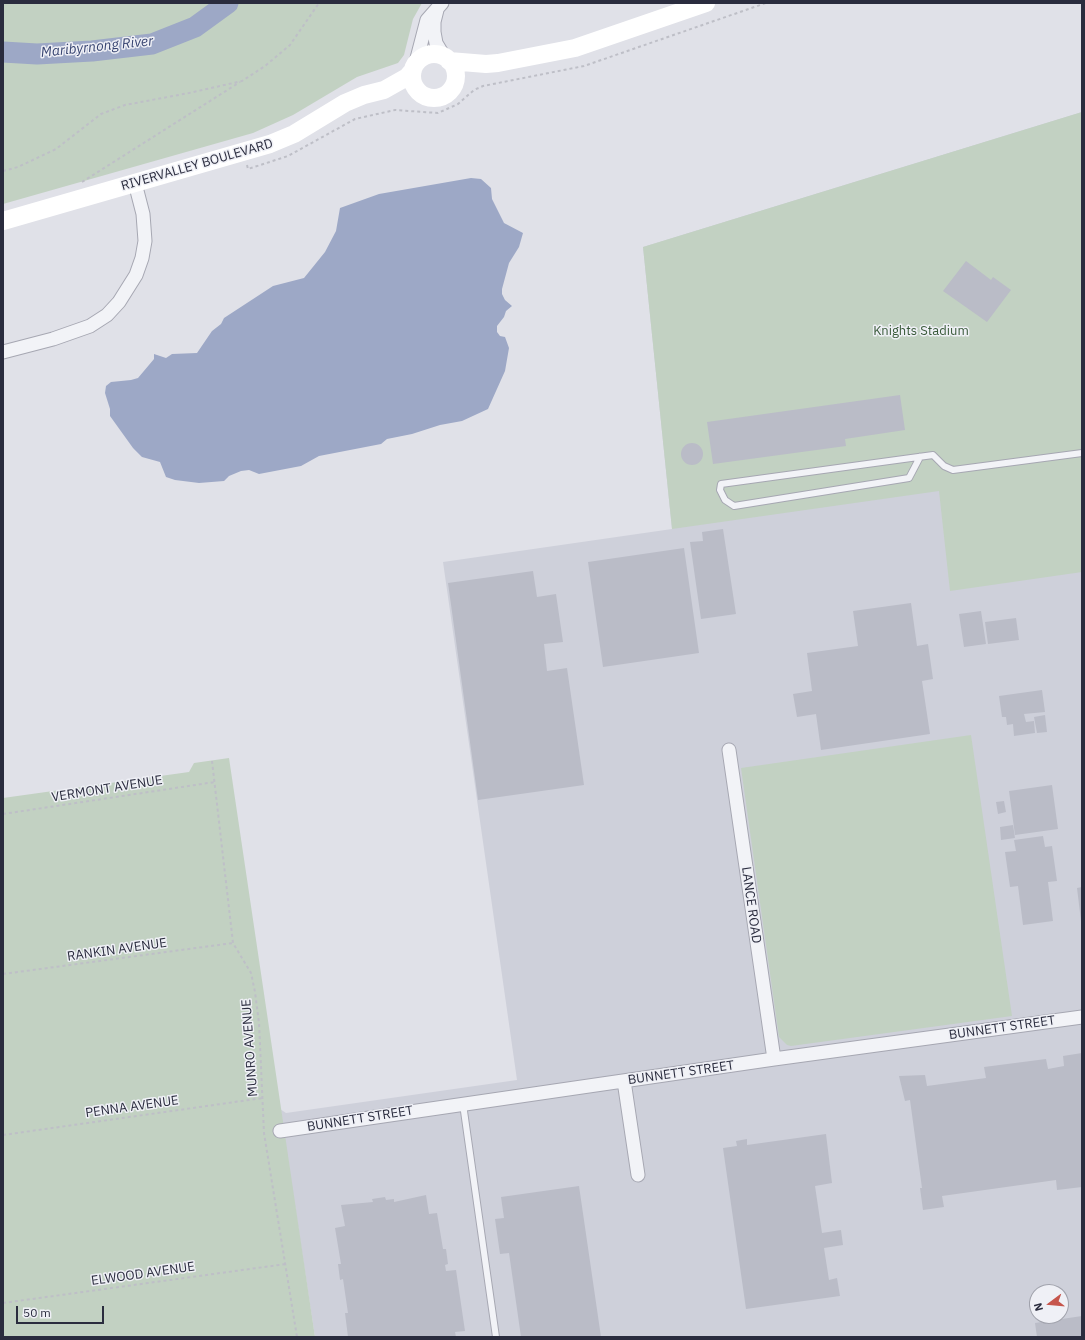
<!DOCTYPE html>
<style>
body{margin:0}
#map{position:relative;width:1085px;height:1340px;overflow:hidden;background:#e0e1e8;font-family:"IBM Plex Sans",sans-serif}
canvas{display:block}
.frame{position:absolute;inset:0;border:4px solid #2a2c3e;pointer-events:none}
.north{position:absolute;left:1029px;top:1284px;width:40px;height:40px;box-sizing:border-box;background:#eff0f6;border:1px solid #a0a2ac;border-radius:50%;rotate:254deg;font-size:11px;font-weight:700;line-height:16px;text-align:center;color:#2a2c3e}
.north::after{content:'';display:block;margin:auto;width:14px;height:18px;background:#c6554c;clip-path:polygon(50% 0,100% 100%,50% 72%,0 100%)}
.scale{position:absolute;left:16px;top:1306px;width:88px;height:18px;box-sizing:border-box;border:2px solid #2a2c3e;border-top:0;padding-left:5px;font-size:12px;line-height:14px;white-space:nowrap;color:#2a2c3e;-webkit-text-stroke:3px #eff0f6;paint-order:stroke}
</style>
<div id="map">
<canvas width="1085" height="1340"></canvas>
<div class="frame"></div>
<div class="north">N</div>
<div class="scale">50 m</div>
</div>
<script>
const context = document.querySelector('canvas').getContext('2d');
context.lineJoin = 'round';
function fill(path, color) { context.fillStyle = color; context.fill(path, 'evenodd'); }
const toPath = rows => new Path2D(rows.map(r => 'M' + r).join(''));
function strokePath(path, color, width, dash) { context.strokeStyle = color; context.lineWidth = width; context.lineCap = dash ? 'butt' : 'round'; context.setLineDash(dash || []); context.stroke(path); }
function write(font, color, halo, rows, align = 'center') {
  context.font = font + ' "IBM Plex Sans",sans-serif'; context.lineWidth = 3; context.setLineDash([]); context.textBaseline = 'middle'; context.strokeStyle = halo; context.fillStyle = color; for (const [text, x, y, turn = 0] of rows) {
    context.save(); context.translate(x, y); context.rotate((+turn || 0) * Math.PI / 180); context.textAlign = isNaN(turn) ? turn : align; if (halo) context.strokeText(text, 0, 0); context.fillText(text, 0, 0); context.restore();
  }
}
const built = toPath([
 [1082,112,1082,1337,315,1337,280,1109,286,1113,517,1080,443,562,672,529,643,247],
 [1037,1292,1061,1292,1061,1316,1037,1316]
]);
const green = toPath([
 [3,3,422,3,413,19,404,55,398,63,357,77,293,115,253,133,3,204],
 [1082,112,1082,572,950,591,939,491,672,529,643,247],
 [971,735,1012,1016,791,1046,787,1045,779,1037,741,768],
 [229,758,315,1337,3,1337,3,798,189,772,194,763]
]);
const water = toPath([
 [471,178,481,179,491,188,492,199,504,223,523,233,519,247,509,263,502,289,502,294,505,300,512,306,506,311,504,317,497,326,497,332,500,336,505,337,509,348,505,371,488,409,462,421,440,425,412,434,387,439,381,444,319,456,301,466,259,474,249,470,241,471,229,476,224,481,199,483,175,480,166,477,160,462,142,457,133,448,110,416,110,409,105,393,106,386,111,382,131,380,138,378,154,359,154,354,166,358,172,354,197,353,212,331,221,324,224,318,273,286,304,278,325,252,336,231,340,208,379,194]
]);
const river = toPath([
 [3,52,37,54,92,51,152,44,195,27,228,3]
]);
const building = toPath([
 [966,261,991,280,993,277,1011,290,987,322,943,291],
 [900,395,905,430,845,439,846,446,713,464,707,422],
 '681 454a11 11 0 1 1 22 0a11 11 0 1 1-22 0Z',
 [723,529,736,614,701,619,690,542,703,541,702,532],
 [684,548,699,653,603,667,588,562],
 [533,571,537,597,556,594,563,642,544,644,547,671,567,668,584,785,478,800,448,583],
 [911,603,917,646,928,644,933,679,922,681,930,734,821,750,816,714,797,717,793,694,812,691,807,653,858,646,853,611],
 [981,611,986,644,964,647,959,614],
 [1016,618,1019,640,988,644,985,622],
 [1042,690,1045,712,1024,714,1026,722,1034,721,1035,733,1014,736,1013,724,1007,725,1006,717,1002,717,999,696],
 [1045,715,1047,732,1037,733,1034,717],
 [1052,785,1058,829,1015,835,1009,791],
 [1004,801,1006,812,998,814,996,802],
 [1013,825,1015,838,1001,840,1000,827],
 [1043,836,1045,847,1052,846,1057,881,1048,882,1053,921,1023,925,1018,886,1010,887,1005,852,1016,851,1014,840],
 [1082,887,1082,921,1081,921,1077,888],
 [1082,1053,1082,1187,1057,1190,1056,1180,942,1196,944,1207,923,1210,920,1188,922,1188,910,1100,905,1101,899,1076,925,1075,927,1086,986,1078,984,1067,1046,1059,1048,1069,1064,1066,1063,1056],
 [826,1134,832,1183,815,1186,822,1233,841,1230,843,1245,824,1248,829,1280,837,1278,840,1296,746,1309,723,1148,737,1146,736,1141,747,1139,747,1145],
 [579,1186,601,1337,521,1337,509,1253,500,1254,495,1219,504,1218,501,1197],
 [426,1195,429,1214,437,1213,443,1249,446,1249,448,1264,445,1265,446,1271,456,1270,465,1331,455,1332,456,1337,348,1337,345,1313,348,1313,343,1279,340,1280,338,1264,341,1264,335,1228,345,1226,341,1205,373,1202,372,1199,385,1197,386,1200,394,1199,394,1202],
 [1082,1316,1082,1337,1037,1337,1035,1323]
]);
const path = toPath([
 [247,165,248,169,288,156,355,119,395,110,438,113,458,104,474,90,483,86,584,66,766,3],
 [3,171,18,167,56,149,101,114,125,105,189,93,242,81,265,66,290,45,319,3],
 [82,182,240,82],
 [212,761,233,943,251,973,255,992,259,1023,264,1133,297,1337],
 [3,814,215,782],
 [3,974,233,943],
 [3,1135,263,1098],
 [3,1303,286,1264]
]);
const lane = toPath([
 [920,457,909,478,734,506,725,500,720,490,721,484,933,455,944,466,953,470,1082,453],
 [463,1104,496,1337]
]);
const street = toPath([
 [437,10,434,22,434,32,436,43,445,58],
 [415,66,427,20,442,3],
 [3,352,53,339,90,326,107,315,119,302,136,275,142,258,145,241,143,214,135,183],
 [729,750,774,1059],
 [624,1081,638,1175],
 [280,1131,774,1059,1082,1017]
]);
const secondary = toPath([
 '412 76a22 22 0 1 1 44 0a22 22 0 1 1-44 0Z',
 [449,61,486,64,498,63,575,48,706,3],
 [3,221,270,144,294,134,345,103,364,95,384,90,407,77,413,70]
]);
const streetNames = [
 ["RIVERVALLEY BOULEVARD",197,165,-16],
 ["VERMONT AVENUE",107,789,-9],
 ["LANCE ROAD",751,905,82],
 ["RANKIN AVENUE",117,950,-8],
 ["BUNNETT STREET",1002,1028,-8],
 ["MUNRO AVENUE",250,1048,-94],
 ["BUNNETT STREET",681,1073,-8],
 ["PENNA AVENUE",132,1107,-8],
 ["BUNNETT STREET",360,1119,-9],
 ["ELWOOD AVENUE",143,1274,-8]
];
const parkNames = [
 ["Knights Stadium",921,331]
];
const waterNames = [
 ["Maribyrnong River",97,47,-6]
];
fill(built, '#ced0da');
fill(green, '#c2d1c2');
fill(water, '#9da8c6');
strokePath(river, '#9da8c6', 21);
fill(building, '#babcc7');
strokePath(lane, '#a6a7b2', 8);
strokePath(street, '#a6a7b2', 15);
strokePath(path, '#bebfc7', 2, [3, 3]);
strokePath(lane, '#f2f3f7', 6);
strokePath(street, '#f2f3f7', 13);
strokePath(secondary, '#fff', 18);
write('13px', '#2a2c3e', '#eff0f6', streetNames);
write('13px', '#385939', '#eff0f6', parkNames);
write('italic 14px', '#364370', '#eff0f6', waterNames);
</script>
